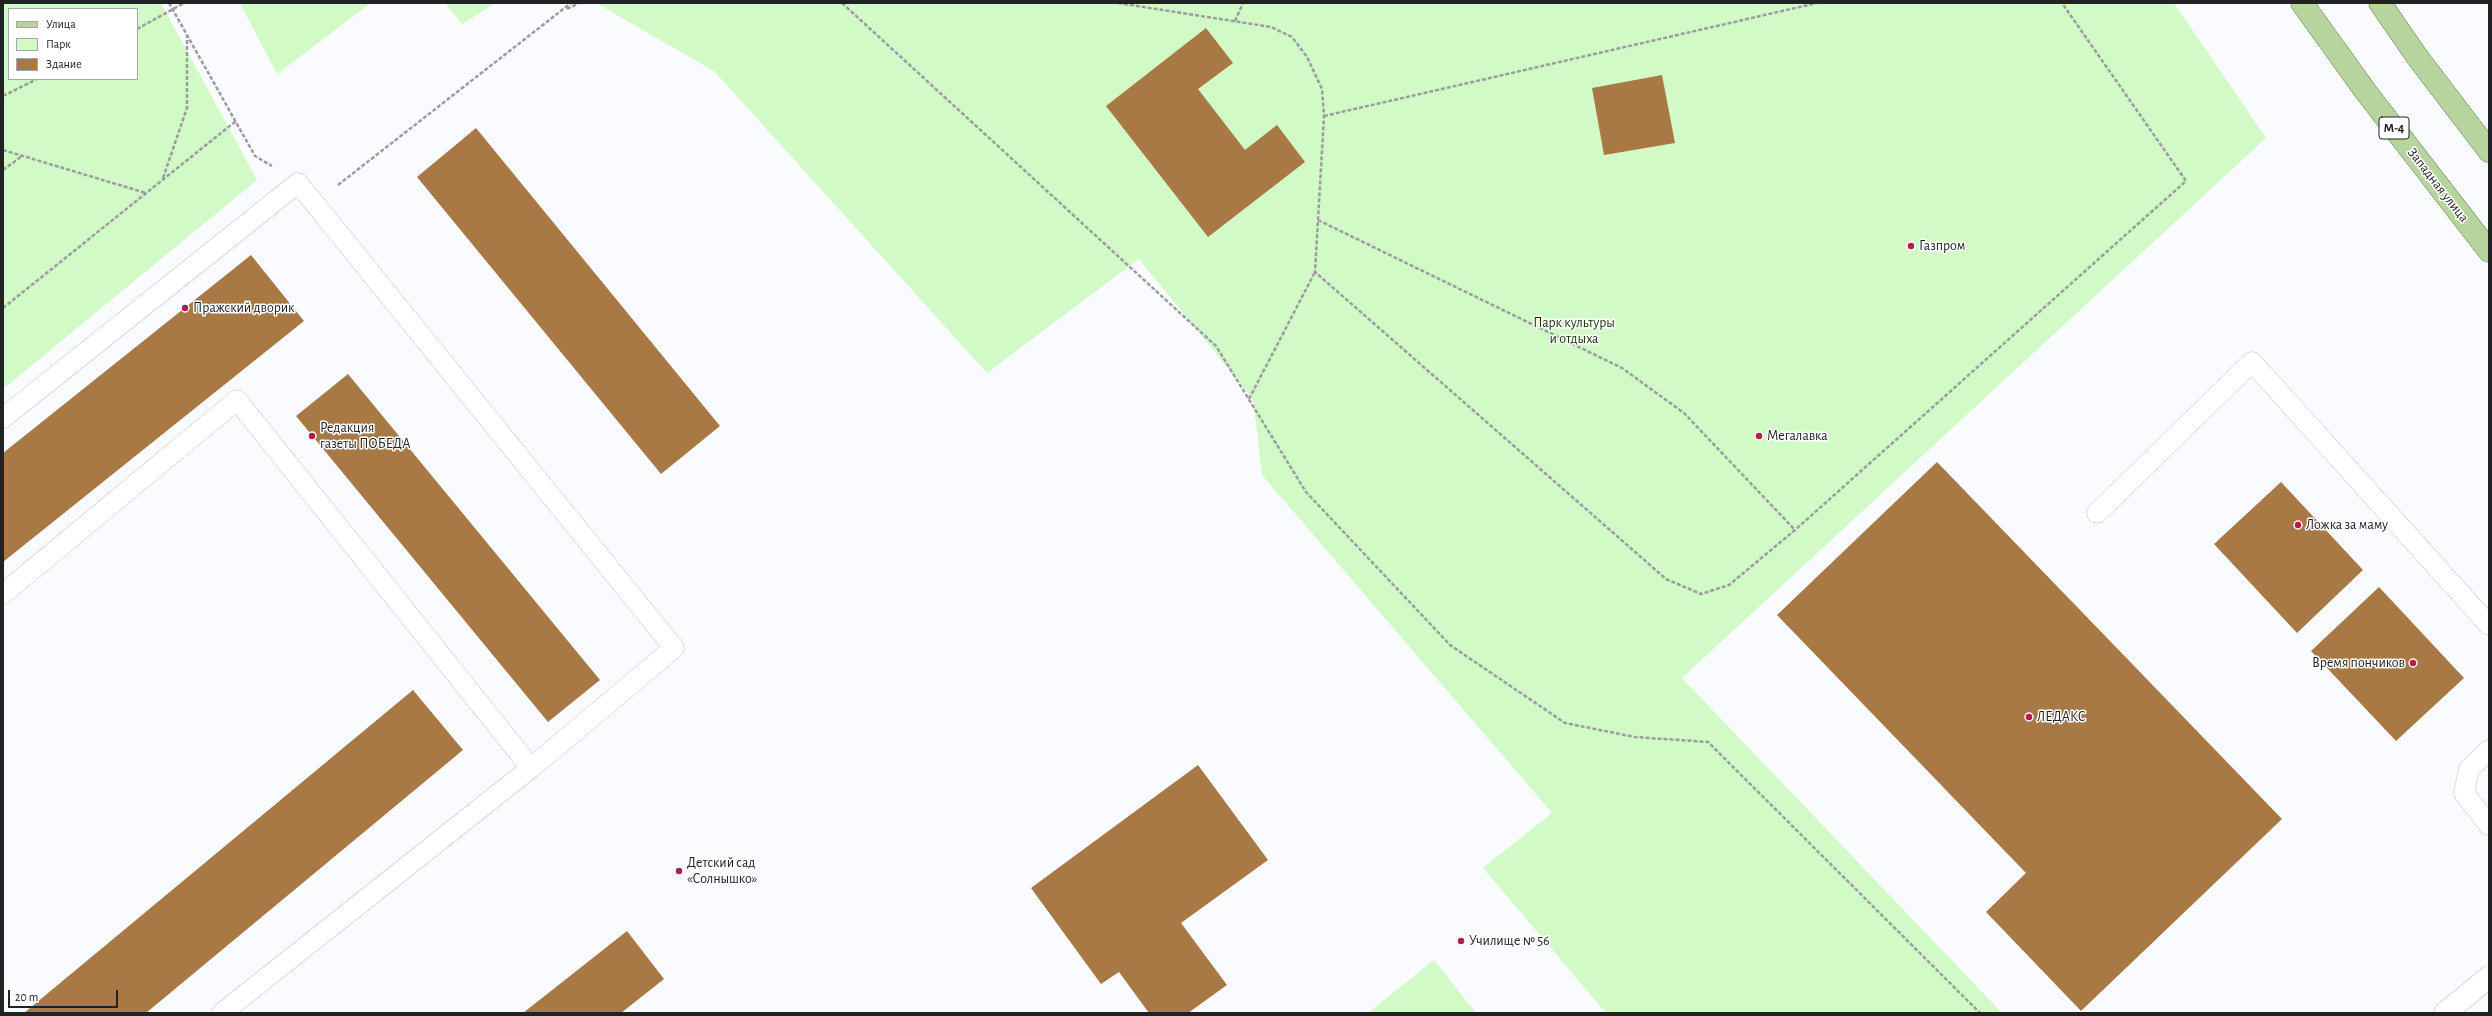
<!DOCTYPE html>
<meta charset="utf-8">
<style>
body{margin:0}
#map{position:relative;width:2492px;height:1016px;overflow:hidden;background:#f9fbff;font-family:"Alegreya Sans",sans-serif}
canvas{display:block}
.frame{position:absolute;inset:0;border:4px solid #212223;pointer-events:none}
.legend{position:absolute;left:8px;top:8px;width:130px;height:72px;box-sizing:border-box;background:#fff;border:1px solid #a6a7a7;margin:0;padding:5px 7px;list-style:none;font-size:12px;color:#212223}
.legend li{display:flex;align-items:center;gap:8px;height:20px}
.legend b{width:20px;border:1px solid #a6a7a7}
.scale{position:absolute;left:8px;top:990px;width:110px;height:18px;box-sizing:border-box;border:2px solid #212223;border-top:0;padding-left:5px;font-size:12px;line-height:14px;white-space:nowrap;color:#212223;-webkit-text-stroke:3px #fff;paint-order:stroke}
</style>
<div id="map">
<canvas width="2492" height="1016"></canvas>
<div class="frame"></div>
<ul class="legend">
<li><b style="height:5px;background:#b8d49e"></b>Улица</li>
<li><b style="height:11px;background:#d2fac7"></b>Парк</li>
<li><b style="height:11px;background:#a87944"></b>Здание</li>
</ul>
<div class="scale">20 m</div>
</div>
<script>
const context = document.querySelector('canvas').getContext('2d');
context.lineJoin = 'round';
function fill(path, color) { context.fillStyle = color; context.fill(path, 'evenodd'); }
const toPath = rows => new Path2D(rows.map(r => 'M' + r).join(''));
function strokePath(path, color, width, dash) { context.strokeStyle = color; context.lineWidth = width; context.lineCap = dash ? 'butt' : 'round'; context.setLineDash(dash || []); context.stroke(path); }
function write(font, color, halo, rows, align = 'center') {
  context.font = font + ' "Alegreya Sans",sans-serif'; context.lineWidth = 3; context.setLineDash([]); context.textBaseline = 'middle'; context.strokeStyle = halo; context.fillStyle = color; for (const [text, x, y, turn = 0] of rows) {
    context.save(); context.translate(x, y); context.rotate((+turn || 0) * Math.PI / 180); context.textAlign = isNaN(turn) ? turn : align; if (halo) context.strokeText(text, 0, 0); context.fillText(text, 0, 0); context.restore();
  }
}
const green = toPath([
 [3,3,161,3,257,180,3,389],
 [9,9,137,9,137,79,9,79],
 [240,3,371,3,277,74],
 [445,3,496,3,462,24],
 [596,3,2174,3,2266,138,1682,678,2002,1013,1606,1013,1483,868,1552,813,1262,475,1253,399,1139,259,987,373,714,71],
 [1434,960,1476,1013,1368,1013]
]);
const building = toPath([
 [1206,28,1233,63,1198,89,1245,150,1277,125,1305,162,1208,237,1106,106],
 [1662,75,1675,143,1604,155,1592,88],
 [476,128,720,426,661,474,417,177],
 [251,255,304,321,3,562,3,453],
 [348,374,600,680,548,722,296,416],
 [1937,462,2282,819,2081,1011,1986,912,2026,873,1777,615],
 [2281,482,2363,570,2297,633,2214,544],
 [2379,587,2464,678,2396,741,2311,651],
 [413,690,463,750,146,1013,24,1013],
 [1198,765,1268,860,1181,923,1227,985,1188,1013,1149,1013,1119,972,1101,984,1031,888],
 [627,931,664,979,621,1013,523,1013]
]);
const path = toPath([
 [169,3,255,156,272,166],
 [842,3,1216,346,1306,492,1450,645,1565,723,1635,737,1708,742,1980,1013],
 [1118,3,1271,27,1292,37,1307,57,1322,89,1324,116,1315,272,1666,579,1701,594,1729,585,1795,530,2186,181,2062,3],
 [567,9,579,3],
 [1235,21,1243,3],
 [137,29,184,3],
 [3,96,37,79],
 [1324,116,1817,3],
 [3,150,146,193],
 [3,170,22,156],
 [163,178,187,108,187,35],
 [338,185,571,3],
 [1318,220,1622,368,1684,413,1795,530],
 [3,308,236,121],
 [1249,399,1315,272]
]);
const service = toPath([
 [3,418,298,183,674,648,531,768,222,1013],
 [2097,513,2252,362,2489,625],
 [3,594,237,400,531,768],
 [2489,750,2469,769,2464,793,2489,825]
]);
const tertiary = toPath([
 [2445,1013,2489,977]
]);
const primary = toPath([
 [2302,3,2366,92,2489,251],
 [2380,3,2418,58,2489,151]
]);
const markers = [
 [1911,246,4,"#b11e49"],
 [185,308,4,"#b11e49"],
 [312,436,4,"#b11e49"],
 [1759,436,4,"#b11e49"],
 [2298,525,4,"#b11e49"],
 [2413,663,4,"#b11e49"],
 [2029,717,4,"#b11e49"],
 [679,871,4,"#b11e49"],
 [1461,941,4,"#b11e49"]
];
const shields = [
 [2394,128,30]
];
const shieldNames = [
 ["М-4",2394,128]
];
const streetNames = [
 ["Западная улица",2438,185,52]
];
const poiNames = [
 ["Газпром",1919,246],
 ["Пражский дворик",193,308],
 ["Редакция",320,428],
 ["газеты ПОБЕДА",320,444],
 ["Мегалавка",1767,436],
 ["Ложка за маму",2306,525],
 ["Время пончиков",2405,663,"right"],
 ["ЛЕДАКС",2037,717],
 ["Детский сад",687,863],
 ["«Солнышко»",687,879],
 ["Училище № 56",1469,941]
];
const parkNames = [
 ["Парк культуры",1574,323],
 ["и отдыха",1574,339]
];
fill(green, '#d2fac7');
fill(building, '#a87944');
strokePath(service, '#c0c2c6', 21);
strokePath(tertiary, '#c0c2c6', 23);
strokePath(primary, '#648449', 23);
strokePath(path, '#9b9c9f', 2.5, [4, 2]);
strokePath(service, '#fff', 20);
strokePath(tertiary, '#fff', 22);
strokePath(primary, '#b8d49e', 22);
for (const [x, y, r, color] of markers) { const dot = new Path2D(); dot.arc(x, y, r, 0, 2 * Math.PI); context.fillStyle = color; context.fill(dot); strokePath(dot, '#fff', 1.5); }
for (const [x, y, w] of shields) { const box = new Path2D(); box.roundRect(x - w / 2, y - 11, w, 22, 3); context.fillStyle = '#fff'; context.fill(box); strokePath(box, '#212223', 1); }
write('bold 13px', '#212223', null, shieldNames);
write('14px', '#212223', '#fff', streetNames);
write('14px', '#212223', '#fff', poiNames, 'left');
write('14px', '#16330c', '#fff', parkNames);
</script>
